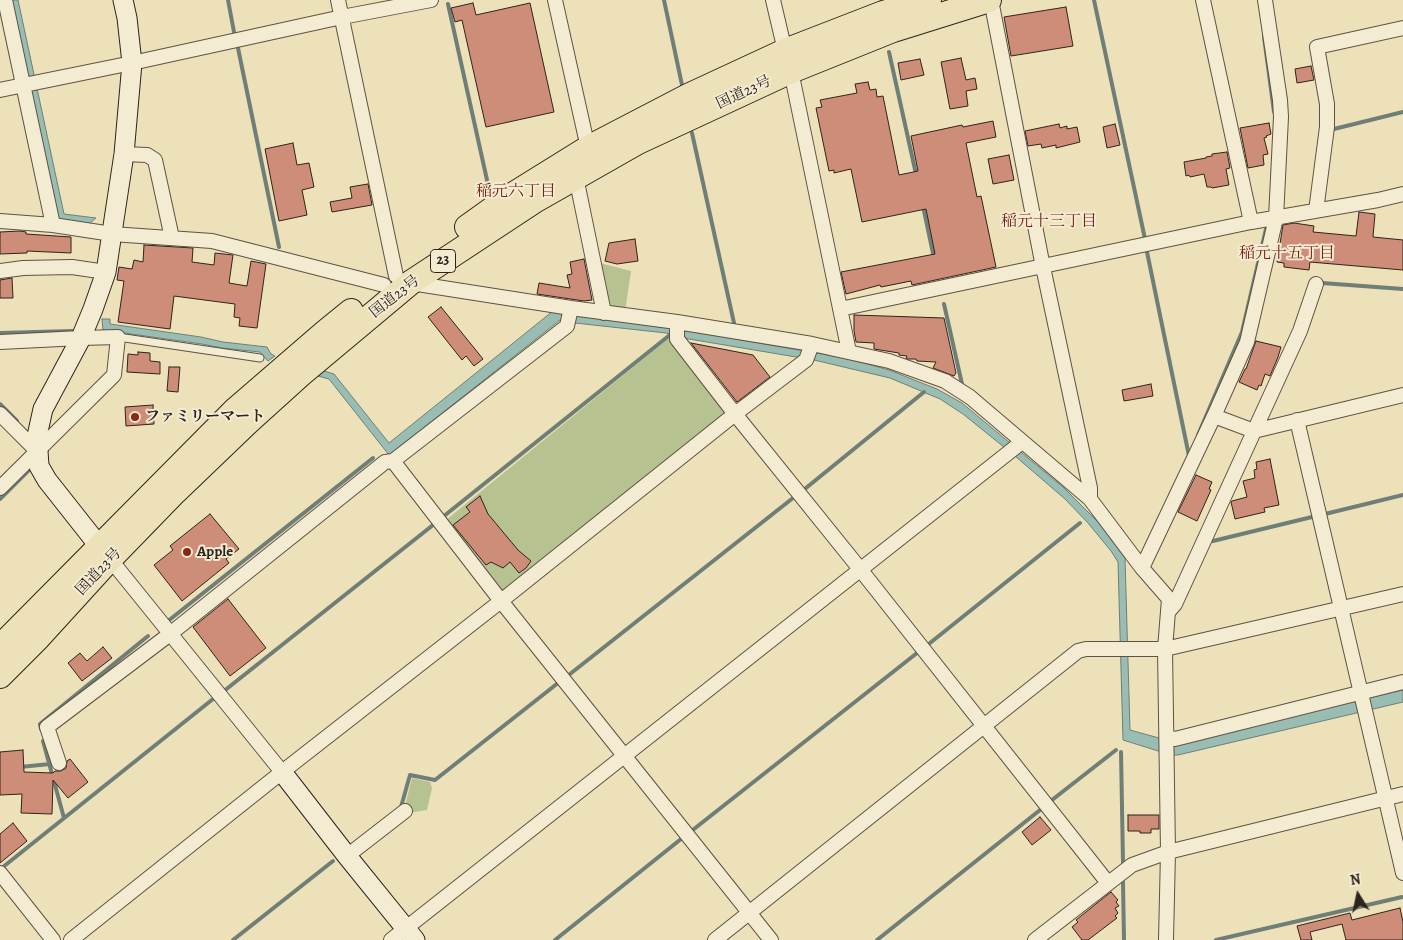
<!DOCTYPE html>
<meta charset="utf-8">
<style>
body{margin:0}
#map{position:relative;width:1403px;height:940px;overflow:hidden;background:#ede1b9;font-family:Alegreya,serif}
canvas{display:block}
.north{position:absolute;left:1333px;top:870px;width:50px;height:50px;-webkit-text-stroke:4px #f3ecd2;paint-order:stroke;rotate:350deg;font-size:14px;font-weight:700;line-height:20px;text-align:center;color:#2f231d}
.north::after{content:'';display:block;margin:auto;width:18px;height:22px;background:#2f231d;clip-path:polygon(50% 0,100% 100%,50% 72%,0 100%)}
</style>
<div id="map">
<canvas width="1403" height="940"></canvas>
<div class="north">N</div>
</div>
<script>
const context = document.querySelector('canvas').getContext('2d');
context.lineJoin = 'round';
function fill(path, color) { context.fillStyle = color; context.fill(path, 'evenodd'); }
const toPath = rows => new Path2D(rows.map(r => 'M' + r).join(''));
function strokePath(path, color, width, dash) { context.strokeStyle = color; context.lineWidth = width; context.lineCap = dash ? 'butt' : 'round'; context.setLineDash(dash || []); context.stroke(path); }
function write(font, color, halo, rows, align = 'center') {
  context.font = font + ' Alegreya,"Noto Serif JP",serif'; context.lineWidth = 4; context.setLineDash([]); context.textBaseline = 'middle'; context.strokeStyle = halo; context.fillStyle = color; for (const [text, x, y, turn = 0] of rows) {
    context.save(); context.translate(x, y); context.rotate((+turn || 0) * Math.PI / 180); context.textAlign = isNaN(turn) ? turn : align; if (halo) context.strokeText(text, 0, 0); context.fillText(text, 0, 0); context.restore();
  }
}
const green = toPath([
 [600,263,631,271,625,312,608,309],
 [670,337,726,412,726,417,505,591,501,592,446,520],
 [412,778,430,782,432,788,427,810,408,813,405,806]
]);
const water = toPath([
 [10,0,18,0,64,214,96,218,89,224,57,220,10,0],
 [553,311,671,325,683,330,846,358,889,370,937,389,962,403,1064,488,1098,522,1125,558,1130,730,1177,743,1403,690,1403,702,1178,755,1171,755,1123,740,1118,562,1111,551,1088,523,1065,499,1015,456,963,414,940,399,890,378,814,360,683,338,666,333,575,323,560,320,389,455,329,379,318,376,324,371,334,374,389,443,553,311],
 [102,319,110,319,110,324,201,337,223,342,267,347,271,354,275,356,268,361,260,352,222,348,202,344,103,330,102,319]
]);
const stream = toPath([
 [228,0,234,32],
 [664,0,682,85],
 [1094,0,1145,239],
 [448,4,489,189],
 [1264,37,1274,112],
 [238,48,279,247],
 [889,52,916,174],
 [1334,129,1403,112],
 [692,133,734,323],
 [923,206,934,258],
 [1147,252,1189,456,1188,458],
 [1322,283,1403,289],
 [944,304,962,384],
 [0,333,72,331],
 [0,404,17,421],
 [1198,435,1242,332,1266,229],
 [806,488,924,392],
 [0,499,28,471],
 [1325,514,1403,495],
 [444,516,671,334],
 [1213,541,1312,517],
 [168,621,373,458],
 [930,643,1080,523],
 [570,674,793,498],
 [224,691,433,525],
 [41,729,40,724,148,636],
 [43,741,64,818],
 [1121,752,1123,863],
 [20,767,50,764],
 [1052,800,1116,750],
 [399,809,401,807,410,775,435,780,558,683],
 [694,829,917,653],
 [3,867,213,699],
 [1123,882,1124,940],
 [233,940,333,861],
 [555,940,681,839],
 [877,940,1040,810],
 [1216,940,1402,897]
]);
const building = toPath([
 [473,3,476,15,530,3,554,112,486,127,462,20,455,22,451,8,473,3],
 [1066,7,1073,46,1011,56,1004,17,1066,7],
 [961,58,966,80,975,78,977,89,966,91,968,106,950,109,941,62,961,58],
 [920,59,924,75,901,80,898,63,920,59],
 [1311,66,1314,80,1297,83,1295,69,1311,66],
 [868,82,870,90,876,89,877,97,883,96,899,175,918,171,911,136,962,125,963,127,993,121,996,137,966,143,977,197,981,196,996,267,912,285,911,281,881,287,880,285,846,294,841,272,935,254,926,209,862,222,851,169,834,173,834,170,829,171,816,108,822,107,820,100,857,93,855,84,868,82],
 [1269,123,1271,134,1266,136,1267,137,1264,138,1268,154,1263,155,1264,165,1248,168,1240,128,1269,123],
 [1059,124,1060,128,1067,126,1067,129,1077,127,1080,142,1056,148,1056,145,1042,148,1041,144,1028,146,1025,131,1059,124],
 [1115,124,1120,145,1107,148,1103,127,1115,124],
 [293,143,297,165,309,163,314,187,302,190,307,215,279,221,265,149,293,143],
 [1227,152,1230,168,1226,169,1229,185,1212,188,1211,187,1207,187,1204,174,1190,177,1189,175,1186,176,1184,162,1206,158,1206,157,1212,156,1212,154,1227,152],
 [1009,155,1014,180,993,184,988,159,1009,155],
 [368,184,372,205,332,212,330,202,352,198,350,187,368,184],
 [1359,212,1375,214,1373,237,1403,240,1403,270,1310,262,1309,270,1284,267,1284,263,1277,262,1283,225,1294,223,1314,226,1313,232,1356,236,1359,212],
 [20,231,26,232,26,234,71,237,71,253,27,251,27,253,0,254,0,232,20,231],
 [635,239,638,261,617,264,605,261,609,243,635,239],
 [144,245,193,248,192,262,214,265,215,253,233,255,229,283,247,286,251,261,266,264,257,328,239,326,240,318,234,317,235,304,174,296,170,329,118,322,124,281,117,280,119,267,132,269,134,260,143,262,144,245],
 [584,259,592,300,584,301,537,294,539,283,570,288,567,275,572,274,570,262,584,259],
 [12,278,13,298,0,298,0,280,12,278],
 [441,307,483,359,474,366,466,356,462,360,428,317,441,307],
 [854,315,944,318,956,373,954,376,933,368,936,362,917,361,916,359,908,359,906,358,907,356,899,355,899,353,874,349,874,343,856,342,854,331,854,315],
 [1256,341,1281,347,1278,357,1270,376,1265,374,1261,386,1259,385,1257,390,1239,382,1245,369,1246,369,1256,341],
 [691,343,753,355,770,377,737,402,691,343],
 [138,352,150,353,150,361,160,362,160,374,127,372,128,354,138,355,138,352],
 [169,367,180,367,178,392,167,391,169,367],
 [1151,384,1153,396,1124,401,1122,390,1151,384],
 [153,405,154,424,126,426,125,407,153,405],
 [1270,459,1279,505,1264,508,1265,512,1235,519,1231,502,1232,501,1247,497,1243,481,1255,478,1254,470,1257,469,1256,462,1270,459],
 [1196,475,1212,482,1209,489,1211,490,1197,521,1178,512,1196,475],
 [480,496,488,514,518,550,531,561,526,568,519,573,510,562,503,568,491,562,486,565,453,525,470,512,466,507,480,496],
 [210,514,239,549,226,559,229,563,182,601,154,565,173,550,170,546,210,514],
 [228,599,266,648,230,676,193,627,228,599],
 [103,647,112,658,82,681,68,663,80,653,87,661,103,647],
 [23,750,24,772,53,773,55,771,61,771,66,768,67,761,70,759,88,782,68,798,53,780,52,814,21,813,22,794,0,795,0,752,23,750],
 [1128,815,1159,815,1159,829,1151,829,1151,833,1140,833,1140,831,1128,831,1128,815],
 [1040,817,1051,830,1032,845,1022,832,1040,817],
 [13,823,27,841,0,863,0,834,13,823],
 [1111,892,1118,900,1116,902,1119,906,1115,908,1118,913,1115,916,1117,918,1088,940,1082,940,1072,927,1078,922,1076,920,1111,892],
 [1400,908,1403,922,1403,940,1346,940,1342,924,1310,932,1312,940,1301,940,1297,926,1350,913,1352,920,1400,908]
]);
const lane = toPath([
 [118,337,260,358]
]);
const street = toPath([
 [5,0,53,225],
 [338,0,396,276],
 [555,0,588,148],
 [773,0,785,51,791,71,849,352],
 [991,0,1043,267,1090,488,1090,499],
 [1203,0,1251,222],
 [0,90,132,63,342,17,431,0],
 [124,154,147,155,155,160,172,238],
 [576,177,604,313],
 [1316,211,1327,127,1327,104,1317,47,1403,28],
 [0,221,53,225,112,234,212,241,384,285],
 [0,271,23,268,72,267,106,272],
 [411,283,571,308,677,322,812,344,889,361,945,381,970,397,1090,499,1142,568,1169,599,1165,649,1168,852,1166,940],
 [840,309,1251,222,1378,200,1403,194],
 [677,322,677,339,735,414,860,569,1108,883],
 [0,342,81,338,118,337,114,375,0,488],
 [0,414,37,451],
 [1214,416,1254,431,1403,395],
 [1297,420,1403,873],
 [393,461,501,601,771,940],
 [110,559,282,772],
 [1142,568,1214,416,1247,342,1276,218,1281,117,1280,100,1265,0],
 [1169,611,1175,604,1300,331,1316,284],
 [1167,737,1175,739,1403,682],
 [59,763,47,727,170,634,385,462,393,461,567,326,571,308],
 [347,856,405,811],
 [0,873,53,940],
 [71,940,282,772,501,601,735,414,806,360,812,344],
 [391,940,1022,442],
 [715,940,1078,651,1086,649,1165,649,1403,594],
 [1035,940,1132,865,1168,852,1403,794]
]);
const secondary = toPath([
 [107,556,47,480,39,466,37,436,43,409,81,338,93,309,106,272,124,154,132,63,127,18,123,0],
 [282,772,347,856,415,940]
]);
const highway = toPath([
 [467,227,509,197,588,148,688,96,785,51,883,13,929,0],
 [0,647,236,409,324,333,351,311],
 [0,676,38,638,110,559,175,492,248,422,300,375,410,283,536,200,638,142,791,71,893,30,989,0]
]);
const markers = [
 [135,417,5,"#8f2418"],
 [187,552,5,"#8f2418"]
];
const shields = [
 [443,261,25]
];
const shieldNames = [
 ["23",443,261]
];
const streetNames = [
 ["国道23号",744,93,-25],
 ["国道23号",395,297,-38],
 ["国道23号",99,572,-47]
];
const poiNames = [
 ["ファミリーマート",145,417],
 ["Apple",197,552]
];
const neighbourhoodNames = [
 ["稲元六丁目",516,192],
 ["稲元十三丁目",1049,222],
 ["稲元十五丁目",1287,254]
];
fill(green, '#b6c391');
fill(water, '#99bdb3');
strokePath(water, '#6f7f77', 1);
strokePath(stream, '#6f7f77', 4);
fill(building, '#ce8d78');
strokePath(building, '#2f231d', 1);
strokePath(lane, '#5e5244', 9);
strokePath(street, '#5e5244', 16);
strokePath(secondary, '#2f231d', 21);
strokePath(highway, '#2f231d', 26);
strokePath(lane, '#f3ecd2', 7);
strokePath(street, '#f3ecd2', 14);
strokePath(secondary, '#f3ecd2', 19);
strokePath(highway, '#ede1b9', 24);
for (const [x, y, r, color] of markers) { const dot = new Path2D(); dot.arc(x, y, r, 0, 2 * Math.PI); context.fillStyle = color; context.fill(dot); strokePath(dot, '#f3ecd2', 2); }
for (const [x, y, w] of shields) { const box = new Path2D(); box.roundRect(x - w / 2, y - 11.5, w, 23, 4); context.fillStyle = '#f3ecd2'; context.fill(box); strokePath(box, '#2f231d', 1); }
write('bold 14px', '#2f231d', null, shieldNames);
write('15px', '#2f231d', '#f3ecd2', streetNames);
write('bold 15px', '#2f231d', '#f3ecd2', poiNames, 'left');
write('16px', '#7a1f14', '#f3ecd2', neighbourhoodNames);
</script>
